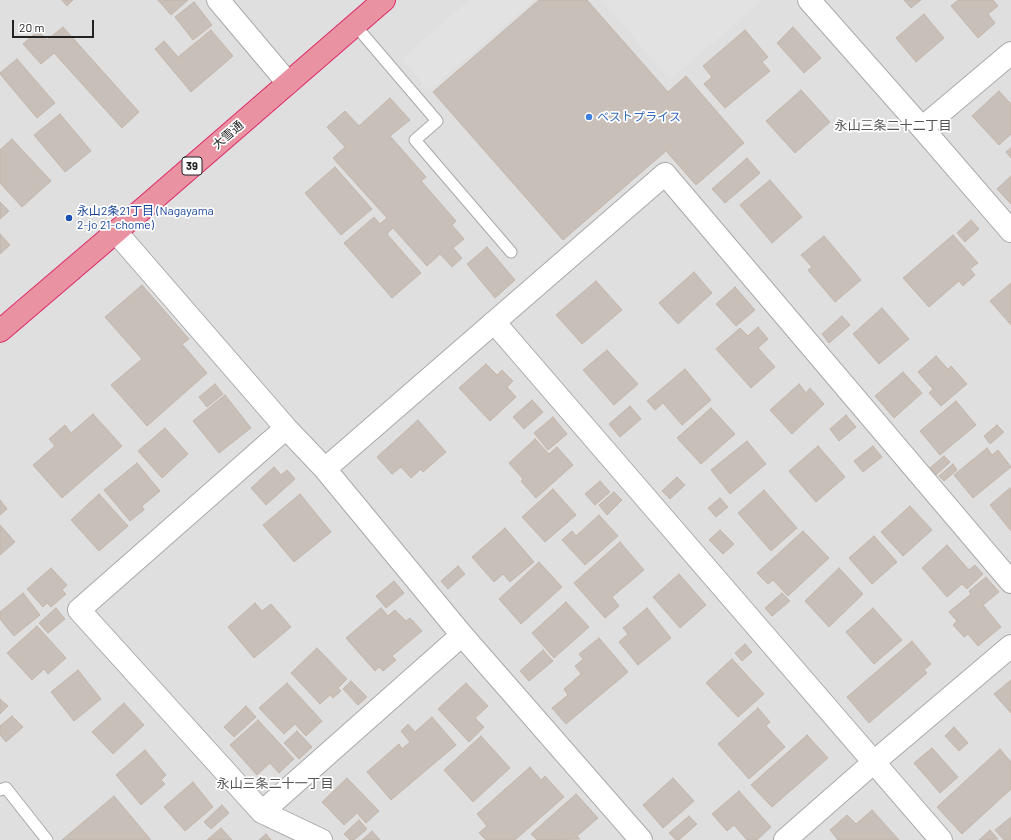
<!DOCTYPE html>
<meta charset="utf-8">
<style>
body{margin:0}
#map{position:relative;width:1011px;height:840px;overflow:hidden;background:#f2efe9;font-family:Barlow,sans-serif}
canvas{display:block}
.scale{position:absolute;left:12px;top:20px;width:82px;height:18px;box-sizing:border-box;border:2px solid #222;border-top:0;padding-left:5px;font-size:12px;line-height:14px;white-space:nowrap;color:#222;-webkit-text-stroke:3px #fff;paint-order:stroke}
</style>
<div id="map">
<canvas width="1011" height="840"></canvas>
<div class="scale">20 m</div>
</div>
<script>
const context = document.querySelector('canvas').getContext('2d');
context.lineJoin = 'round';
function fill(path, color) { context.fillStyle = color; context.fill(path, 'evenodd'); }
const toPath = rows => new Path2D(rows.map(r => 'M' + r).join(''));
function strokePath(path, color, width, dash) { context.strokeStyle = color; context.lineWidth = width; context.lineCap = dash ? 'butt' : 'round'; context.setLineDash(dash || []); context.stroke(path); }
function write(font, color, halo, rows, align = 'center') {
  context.font = font + ' Barlow,"Noto Sans JP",sans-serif'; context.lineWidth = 3.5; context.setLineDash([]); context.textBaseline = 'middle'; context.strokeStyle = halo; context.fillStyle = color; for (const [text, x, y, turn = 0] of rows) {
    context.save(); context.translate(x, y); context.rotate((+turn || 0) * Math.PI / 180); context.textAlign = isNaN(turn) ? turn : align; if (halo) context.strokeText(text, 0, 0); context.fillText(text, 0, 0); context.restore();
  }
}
const residential = toPath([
 [0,0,1011,0,1011,840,0,840]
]);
const parking = toPath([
 [469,0,534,0,429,91,401,59],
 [601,0,763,0,670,80]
]);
const building = toPath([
 [62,0,73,0,67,6,62,0],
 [158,0,188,0,171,15,158,0],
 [539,0,587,0,668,92,686,76,744,143,696,185,666,151,563,240,433,92,539,0],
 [904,0,921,0,911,8,904,0],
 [958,0,993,0,998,6,988,14,995,23,978,38,951,6,958,0],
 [194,2,212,25,193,40,175,17,194,2],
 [924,14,944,38,916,62,896,38,924,14],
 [63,27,139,112,122,128,54,53,41,64,23,44,38,31,47,40,63,27],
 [793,27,821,58,804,73,777,43,793,27],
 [211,30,233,56,191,92,155,49,164,41,178,57,211,30],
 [745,30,768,57,762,62,770,71,725,108,704,84,712,77,703,66,745,30],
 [17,59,55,103,37,118,0,74,0,73,17,59],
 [801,90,830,122,795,153,766,121,801,90],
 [999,91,1011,104,1011,134,999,145,972,116,999,91],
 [390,98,410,120,390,136,426,177,421,181,456,221,452,225,464,239,453,248,462,258,452,267,440,254,427,266,393,228,387,234,421,273,392,298,344,243,374,217,380,224,387,218,333,158,345,147,327,127,345,111,359,126,390,98],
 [60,114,91,151,65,172,34,135,60,114],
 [12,139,51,181,22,207,0,183,0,150,12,139],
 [1011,148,1011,158,1006,152,1011,148],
 [747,158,760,173,725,203,712,189,747,158],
 [335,167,372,209,341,235,305,193,335,167],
 [1011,176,1011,204,997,189,1011,176],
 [770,180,802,217,772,243,740,205,770,180],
 [0,202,9,211,0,219,0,202],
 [971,220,979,229,965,242,957,233,971,220],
 [0,234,10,245,0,254,0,234],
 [953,235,978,263,970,269,975,275,963,286,959,281,929,307,903,278,953,235],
 [824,236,861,280,835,302,808,270,812,267,801,255,824,236],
 [487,247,515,280,495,298,467,264,487,247],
 [694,272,712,293,678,324,659,303,694,272],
 [596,281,622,310,582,344,556,315,596,281],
 [1011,283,1011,325,990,301,1011,283],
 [142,285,189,339,182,344,207,373,147,426,111,385,142,359,105,317,142,285],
 [735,287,755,310,736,326,716,304,735,287],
 [882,308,909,339,879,364,853,334,882,308],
 [842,316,850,325,829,343,822,334,842,316],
 [758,327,768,339,758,348,775,367,751,388,716,349,740,328,748,336,758,327],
 [607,350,638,384,614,405,583,370,607,350],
 [936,356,948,369,951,366,967,384,941,406,929,393,933,389,918,372,936,356],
 [486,364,497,375,502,370,513,381,507,387,516,397,490,421,459,388,486,364],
 [685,369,711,400,682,425,663,403,655,410,647,401,685,369],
 [903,372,922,393,894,418,875,396,903,372],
 [215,384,223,394,207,407,199,397,215,384],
 [799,384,806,393,810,388,824,404,792,434,770,410,799,384],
 [225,395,251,428,219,453,193,421,225,395],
 [532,400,543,412,524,429,513,417,532,400],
 [956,401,976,425,940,455,920,431,956,401],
 [630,406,641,419,620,437,609,424,630,406],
 [711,408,735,434,701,464,677,438,711,408],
 [93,414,122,446,62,498,33,465,55,446,49,439,65,425,71,433,93,414],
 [846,415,856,427,839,441,830,429,846,415],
 [553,417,567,434,548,450,534,433,553,417],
 [418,420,446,452,423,472,421,469,411,478,401,467,392,474,377,457,418,420],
 [997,425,1004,432,990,444,984,436,997,425],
 [165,428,188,454,162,478,138,451,165,428],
 [535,439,549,454,557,447,573,465,536,498,521,481,523,479,509,463,535,439],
 [747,441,766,464,730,494,711,470,747,441],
 [818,446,845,477,816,502,789,471,818,446],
 [873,446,882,457,863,472,854,461,873,446],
 [987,448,992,455,998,450,1011,467,973,498,954,475,987,448],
 [944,456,950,462,936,475,930,468,944,456],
 [137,463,160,491,142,506,144,510,130,521,104,490,137,463],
 [953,464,957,470,944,481,939,476,953,464],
 [274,467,281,475,287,470,295,479,266,505,251,488,274,467],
 [677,477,685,485,670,499,662,491,677,477],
 [600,481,610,492,595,505,585,494,600,481],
 [1010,488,1011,489,1011,531,990,505,1010,488],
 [553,489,576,515,545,542,522,517,553,489],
 [764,490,797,528,771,551,738,513,764,490],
 [614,492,622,500,607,515,599,505,614,492],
 [99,494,128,526,99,551,71,520,99,494],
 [300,494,331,532,294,562,263,525,300,494],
 [720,498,728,507,716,517,708,508,720,498],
 [0,500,7,509,0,515,0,500],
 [910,506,932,530,903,556,881,532,910,506],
 [599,515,618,536,585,565,562,540,572,531,576,536,599,515],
 [0,525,15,542,0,555,0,525],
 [505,528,534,562,510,582,503,574,494,582,472,557,505,528],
 [720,530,734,544,723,554,709,540,720,530],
 [803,531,829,558,788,596,773,580,768,584,757,573,803,531],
 [874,536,897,562,872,584,849,558,874,536],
 [620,542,644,570,612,597,619,606,605,618,574,583,620,542],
 [947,545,969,570,975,565,983,574,967,589,962,584,947,597,922,568,947,545],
 [539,562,562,587,521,624,499,599,539,562],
 [458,566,465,574,448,589,441,581,458,566],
 [51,568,67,585,62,590,66,594,51,607,47,603,43,607,27,589,51,568],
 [839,568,863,594,829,627,805,601,839,568],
 [679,574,706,605,680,628,653,597,679,574],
 [986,577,999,592,983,605,1001,627,978,646,968,634,964,637,953,625,957,621,949,612,971,594,969,591,986,577],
 [394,581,404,593,386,608,376,596,394,581],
 [23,593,40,615,14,636,0,619,0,612,23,593],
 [782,593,790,601,772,616,765,608,782,593],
 [566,602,589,627,554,658,532,633,566,602],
 [255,603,262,611,271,604,291,627,254,658,228,627,255,603],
 [56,608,65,619,48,633,39,623,56,608],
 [381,608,388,616,395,610,406,621,410,618,422,631,392,656,396,660,383,671,379,667,375,671,346,638,381,608],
 [647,608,671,638,638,665,619,642,628,634,623,628,647,608],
 [873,608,902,640,874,664,846,632,873,608],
 [37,626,66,658,48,674,44,669,32,680,7,653,37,626],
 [599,638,628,672,566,724,552,708,568,695,564,689,581,674,575,666,583,659,579,654,599,638],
 [912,641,931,664,924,670,927,673,869,723,847,697,912,641],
 [745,644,752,652,742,661,735,653,745,644],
 [317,648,347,679,338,688,341,691,333,698,330,695,320,704,291,673,317,648],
 [543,650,553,661,529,681,520,671,543,650],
 [732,659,764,694,738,717,706,683,732,659],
 [78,670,101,699,74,721,51,692,78,670],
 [1011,680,1011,713,994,694,1011,680],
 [351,681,367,697,358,705,343,689,351,681],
 [287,683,322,721,306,736,295,724,284,734,259,708,287,683],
 [466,683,488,706,475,718,484,727,469,742,438,709,466,683],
 [0,699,8,706,0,714,0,699],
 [124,703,144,725,113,754,92,732,124,703],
 [246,706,256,717,234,737,224,727,246,706],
 [758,708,770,722,766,726,785,747,749,779,718,744,758,708],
 [12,716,23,727,6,742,0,735,0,726,12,716],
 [432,717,456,745,391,800,367,772,399,744,402,749,410,742,401,731,408,724,415,732,432,717],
 [258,720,294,759,279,773,270,763,257,775,230,745,258,720],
 [954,727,968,743,959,751,945,736,954,727],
 [297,731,312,747,299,759,284,743,297,731],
 [807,735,828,758,772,807,751,785,807,735],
 [481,736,510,768,473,802,444,770,481,736],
 [932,748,958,777,940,793,914,763,932,748],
 [1000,749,1011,762,1011,789,962,834,937,807,1000,749],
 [145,750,166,775,161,780,165,784,141,805,116,775,145,750],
 [530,767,541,780,545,776,564,797,515,840,486,840,479,833,487,826,477,814,530,767],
 [347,778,379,811,366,823,357,813,344,825,322,802,347,778],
 [673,778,694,801,663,828,643,805,673,778],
 [193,782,213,807,185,831,164,807,193,782],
 [739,791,771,827,757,840,747,840,734,825,727,831,712,814,739,791],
 [576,794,598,818,577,836,580,839,537,840,531,834,576,794],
 [114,796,151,840,62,840,114,796],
 [222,805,229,813,211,829,204,822,222,805],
 [872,810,899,840,838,840,830,830,847,815,856,824,872,810],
 [689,816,697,824,679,840,676,840,669,833,689,816],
 [1011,817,1011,840,1004,840,995,830,1011,817],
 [359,820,367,829,354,840,350,840,344,834,359,820],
 [221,828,232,840,207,840,221,828],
 [990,830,998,839,979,840,990,830],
 [372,831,380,840,362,840,372,831],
 [266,834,271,840,259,840,266,834]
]);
const lane = toPath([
 [355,25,437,121,415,140,511,252],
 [0,790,6,788,47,840]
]);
const street = toPath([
 [218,0,288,83],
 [809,0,922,128,1011,231],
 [922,128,1011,53],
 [116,232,286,428,325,469,462,635,641,840],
 [494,322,941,840],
 [286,428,79,610,262,812,321,840],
 [325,469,665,174,1011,582],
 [262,812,462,635],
 [785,840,874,762,1011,646]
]);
const highway = toPath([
 [0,331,145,207,384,0]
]);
const markers = [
 [589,117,4,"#3f7fe0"],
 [69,218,4,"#1a4fb4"]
];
const shields = [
 [192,166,20]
];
const shieldNames = [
 ["39",192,166]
];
const shopNames = [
 ["ベストプライス",597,117]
];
const streetNames = [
 ["大雪通",228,135,-41]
];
const transitNames = [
 ["永山2条21丁目 (Nagayama",77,211],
 ["2-jo 21-chome)",77,225]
];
const neighbourhoodNames = [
 ["永山三条二十二丁目",893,126],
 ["永山三条二十一丁目",275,784]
];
fill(residential, '#e0dfdf');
fill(parking, '#e2e2e2');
fill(building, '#c7bfb8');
strokePath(building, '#c4b6ab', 1);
strokePath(lane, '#a9a9a9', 13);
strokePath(street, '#a9a9a9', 24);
strokePath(highway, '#dc2a67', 24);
strokePath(lane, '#fff', 11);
strokePath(street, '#fff', 22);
strokePath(highway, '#e892a2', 22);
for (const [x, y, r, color] of markers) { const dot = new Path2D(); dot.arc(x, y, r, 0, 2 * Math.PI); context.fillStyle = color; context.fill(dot); strokePath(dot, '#fff', 1.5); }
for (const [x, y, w] of shields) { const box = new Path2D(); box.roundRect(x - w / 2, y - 9, w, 18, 3); context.fillStyle = '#fff'; context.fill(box); strokePath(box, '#222', 1); }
write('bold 11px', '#222', null, shieldNames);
write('12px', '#366cbe', '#fff', shopNames, 'left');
write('12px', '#222', '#fff', streetNames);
write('12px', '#164399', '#fff', transitNames, 'left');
write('13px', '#555', '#fff', neighbourhoodNames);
</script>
